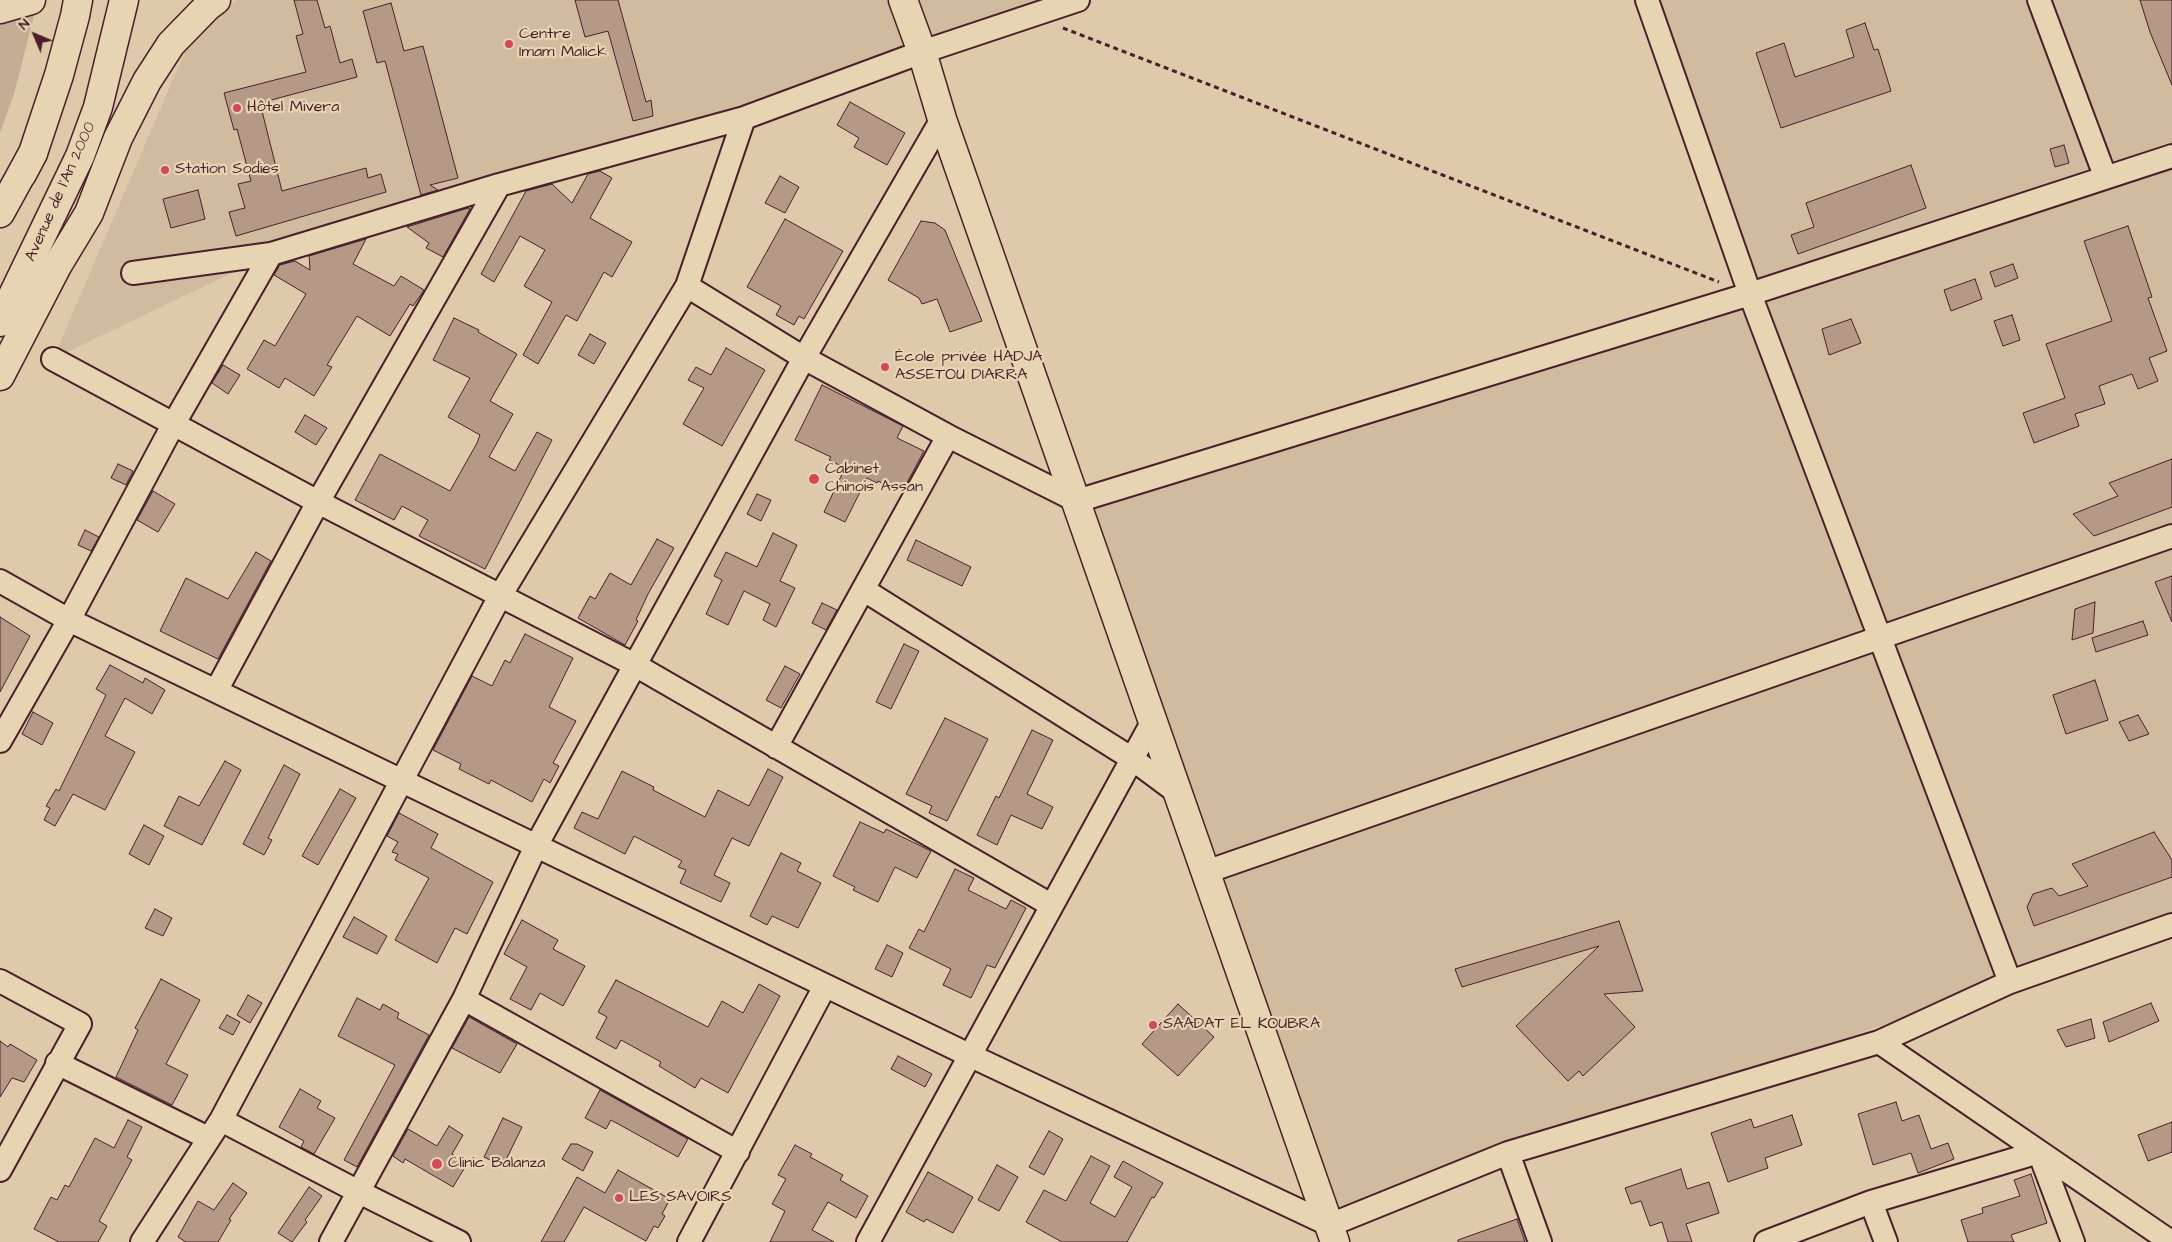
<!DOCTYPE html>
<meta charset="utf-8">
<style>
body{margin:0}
#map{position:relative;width:2172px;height:1242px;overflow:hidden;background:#dec9aa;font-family:"Architects Daughter",sans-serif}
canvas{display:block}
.north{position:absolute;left:10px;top:10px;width:50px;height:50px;-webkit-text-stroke:4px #e7d4b2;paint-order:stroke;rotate:315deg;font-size:14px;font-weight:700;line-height:20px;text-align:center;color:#4a1f2b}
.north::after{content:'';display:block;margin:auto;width:18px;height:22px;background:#4a1f2b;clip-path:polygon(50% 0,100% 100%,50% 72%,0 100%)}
</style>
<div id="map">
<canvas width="2172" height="1242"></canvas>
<div class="north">N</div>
</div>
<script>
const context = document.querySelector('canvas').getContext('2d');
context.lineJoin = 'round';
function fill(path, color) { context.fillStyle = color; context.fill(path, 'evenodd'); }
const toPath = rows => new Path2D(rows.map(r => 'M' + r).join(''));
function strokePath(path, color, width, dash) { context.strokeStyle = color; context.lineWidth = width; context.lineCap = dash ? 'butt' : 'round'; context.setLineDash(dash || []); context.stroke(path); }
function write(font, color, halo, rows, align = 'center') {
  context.font = font + ' "Architects Daughter",sans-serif'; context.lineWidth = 4.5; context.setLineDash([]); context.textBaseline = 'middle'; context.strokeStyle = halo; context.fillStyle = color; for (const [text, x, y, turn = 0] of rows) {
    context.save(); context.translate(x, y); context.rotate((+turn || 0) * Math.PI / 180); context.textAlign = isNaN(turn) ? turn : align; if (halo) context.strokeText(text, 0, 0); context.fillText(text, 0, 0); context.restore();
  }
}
const built = toPath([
 [237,0,1078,0,922,52,271,254,53,359,192,35],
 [1647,0,2172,0,2172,925,2010,982,1340,1209,1154,719,1077,501,1749,294]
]);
const green = toPath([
 [0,0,38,0,14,94,0,133]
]);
const building = toPath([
 [294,0,317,0,325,28,330,26,340,63,352,59,357,77,260,103,282,191,366,168,368,178,381,174,386,192,236,236,229,212,245,208,238,184,251,181,237,129,234,130,224,93,306,72,296,36,303,34,294,0],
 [575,0,618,0,646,102,651,100,653,116,633,121,608,31,585,37,575,0],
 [2140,0,2172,0,2172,85,2150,32,2140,0],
 [391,3,404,51,423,46,458,178,430,185,438,190,421,195,385,61,377,63,363,11,391,3],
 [1865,23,1874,50,1878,49,1891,91,1781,128,1756,53,1784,43,1795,77,1854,57,1846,30,1865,23],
 [850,102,905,133,887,165,854,147,859,138,837,125,850,102],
 [2064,145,2069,163,2055,167,2050,149,2064,145],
 [1911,165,1926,208,1798,254,1791,235,1814,227,1806,203,1911,165],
 [600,171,612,178,590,218,632,242,612,277,604,272,577,321,566,315,538,364,523,355,552,302,524,286,545,250,520,236,494,282,481,274,526,191,552,184,572,203,588,174,600,171],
 [780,176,799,187,785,213,765,203,780,176],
 [198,190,205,219,171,228,163,199,198,190],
 [468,208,470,209,443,257,426,248,429,243,407,227,468,208],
 [785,219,843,251,804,319,799,316,794,325,776,315,781,306,747,287,785,219],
 [921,221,935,223,945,230,982,321,950,332,937,299,922,304,919,298,888,280,921,221],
 [2128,226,2152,297,2148,298,2167,351,2149,358,2158,381,2138,389,2132,374,2099,386,2105,404,2075,414,2079,426,2034,443,2023,413,2065,398,2046,344,2112,321,2084,241,2128,226],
 [366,239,353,264,394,286,401,276,424,290,413,306,410,304,390,336,357,316,327,365,332,367,314,396,285,378,279,388,247,369,264,340,275,346,306,294,274,275,280,265,295,261,310,270,309,256,366,239],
 [2013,264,2018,278,1995,287,1990,272,2013,264],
 [1975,279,1982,299,1951,311,1944,290,1975,279],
 [2012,315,2020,340,2003,346,1994,321,2012,315],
 [454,318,479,330,478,332,517,354,490,401,513,414,489,457,515,471,537,432,552,440,485,569,419,536,428,520,402,506,394,520,355,500,380,454,450,491,477,443,480,435,448,417,470,378,433,360,454,318],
 [1851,319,1861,343,1829,355,1822,329,1851,319],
 [590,334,606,343,594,364,578,355,590,334],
 [726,348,765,370,722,446,683,424,704,388,688,380,696,367,711,375,726,348],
 [223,365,240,375,228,394,212,383,223,365],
 [822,385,903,426,897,438,924,451,902,492,878,481,877,483,867,478,845,522,824,512,845,468,829,460,831,457,795,440,822,385],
 [305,415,327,428,316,445,295,432,305,415],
 [2172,459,2172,507,2094,536,2073,514,2118,496,2109,483,2172,459],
 [118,464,133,471,126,485,111,478,118,464],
 [153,491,175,504,158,532,137,520,153,491],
 [757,494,771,500,761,521,747,514,757,494],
 [85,530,99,537,91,551,78,545,85,530],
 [773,533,797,545,780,581,795,588,776,627,763,620,770,604,744,591,728,625,706,614,722,580,714,576,726,552,757,567,773,533],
 [657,539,674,548,648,594,636,620,638,621,625,645,578,618,590,596,595,599,610,573,631,585,657,539],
 [916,540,971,567,962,586,907,560,916,540],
 [256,552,271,561,218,659,160,631,186,578,228,599,256,552],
 [2172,576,2172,622,2155,582,2172,576],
 [2095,602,2093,633,2072,640,2075,609,2095,602],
 [822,603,837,610,826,630,812,623,822,603],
 [0,617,30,636,0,692,0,617],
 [2143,621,2148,635,2096,652,2092,638,2143,621],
 [525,634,573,658,549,707,576,721,553,763,559,766,550,783,544,779,532,802,491,780,489,784,459,769,461,764,433,750,472,676,492,686,505,660,510,663,525,634],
 [904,644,919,651,891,709,876,702,904,644],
 [110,665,143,683,145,678,165,690,152,714,125,698,105,736,135,752,105,810,73,794,55,826,44,820,50,808,46,806,56,789,59,791,106,695,96,689,110,665],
 [785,666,800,674,781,708,766,700,785,666],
 [2095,680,2108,720,2066,734,2053,695,2095,680],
 [33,712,53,723,42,745,22,734,33,712],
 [2138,715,2149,734,2129,741,2119,722,2138,715],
 [945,718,988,739,947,821,929,813,932,806,906,794,945,718],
 [1032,730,1053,740,1027,794,1053,807,1042,829,1011,815,997,845,977,835,996,796,999,798,1032,730],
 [225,761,241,770,202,845,164,826,179,796,199,806,225,761],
 [284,765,300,774,268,838,272,840,264,855,243,844,284,765],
 [768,769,783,777,749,846,732,838,714,875,730,883,721,902,680,883,686,870,678,867,682,861,634,836,625,854,574,828,582,812,598,819,622,771,654,787,653,790,705,817,718,790,749,806,768,769],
 [340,789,356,798,318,865,302,856,340,789],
 [399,813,438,834,431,848,493,882,467,934,455,928,437,963,395,940,429,878,395,860,398,854,392,852,398,842,387,836,399,813],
 [860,822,884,833,886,829,931,851,917,878,895,867,878,902,853,890,855,887,833,876,860,822],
 [144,825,164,836,149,865,129,854,144,825],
 [2154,832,2172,860,2172,877,2034,926,2027,907,2033,894,2052,888,2059,896,2088,886,2072,864,2154,832],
 [781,853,801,863,797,871,821,883,798,928,772,916,767,925,750,916,781,853],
 [955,869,974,878,968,890,1006,909,1011,900,1026,908,995,968,987,965,971,998,943,985,951,969,909,948,919,929,924,932,955,869],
 [155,909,172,918,163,936,145,928,155,909],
 [354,917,387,936,377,954,343,937,354,917],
 [522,920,558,940,553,949,585,966,563,1006,540,993,531,1010,510,999,527,967,504,954,522,920],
 [1619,921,1643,991,1604,994,1635,1027,1583,1076,1579,1071,1568,1081,1516,1026,1599,946,1462,987,1455,969,1619,921],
 [887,945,903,953,892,977,875,969,887,945],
 [161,979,200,1000,166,1064,188,1075,172,1105,116,1077,138,1030,135,1028,161,979],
 [616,980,708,1027,722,1001,743,1013,759,984,780,996,728,1093,701,1078,695,1088,659,1066,661,1062,621,1040,616,1049,596,1038,607,1017,598,1012,616,980],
 [248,995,262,1003,250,1023,237,1015,248,995],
 [357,998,380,1010,383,1004,399,1013,397,1018,429,1035,357,1167,344,1160,395,1065,338,1036,357,998],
 [2151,1003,2159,1021,2109,1042,2103,1022,2151,1003],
 [1178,1004,1214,1037,1178,1076,1142,1044,1178,1004],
 [227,1015,240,1022,233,1035,219,1028,227,1015],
 [469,1017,517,1044,500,1073,452,1048,469,1017],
 [2091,1019,2095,1038,2066,1047,2057,1030,2091,1019],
 [0,1041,8,1047,10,1044,37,1060,24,1082,12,1078,0,1097,0,1041],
 [898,1056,932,1074,925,1087,891,1069,898,1056],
 [300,1089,321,1101,317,1108,335,1118,314,1154,301,1147,304,1141,279,1127,300,1089],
 [600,1090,688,1139,678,1157,611,1120,606,1129,585,1118,600,1090],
 [1896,1102,1902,1121,1919,1115,1931,1149,1948,1143,1954,1159,1918,1173,1911,1153,1873,1165,1858,1114,1896,1102],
 [1792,1115,1802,1145,1765,1158,1768,1168,1728,1182,1711,1133,1751,1119,1754,1128,1792,1115],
 [503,1118,522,1127,503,1166,484,1157,503,1118],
 [128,1120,142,1127,127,1157,132,1160,99,1221,107,1226,98,1242,59,1242,34,1229,51,1197,57,1200,65,1185,69,1187,95,1138,114,1148,128,1120],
 [2172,1122,2172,1152,2148,1161,2138,1135,2172,1122],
 [449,1126,463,1135,452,1154,467,1164,453,1187,405,1159,403,1163,393,1156,408,1129,437,1146,449,1126],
 [1049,1131,1063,1139,1044,1175,1029,1167,1049,1131],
 [571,1144,577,1144,593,1152,583,1171,562,1159,571,1144],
 [795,1145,812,1154,810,1157,843,1175,840,1180,868,1196,856,1218,828,1202,812,1230,834,1242,770,1242,785,1211,772,1204,786,1179,778,1175,795,1145],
 [1091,1156,1110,1166,1090,1203,1115,1217,1132,1187,1114,1177,1123,1161,1163,1183,1154,1198,1152,1197,1127,1242,1062,1242,1026,1222,1044,1190,1066,1201,1091,1156],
 [997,1165,1018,1177,999,1211,978,1200,997,1165],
 [1681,1169,1687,1189,1709,1182,1719,1213,1686,1224,1692,1242,1668,1242,1662,1222,1650,1226,1641,1201,1631,1204,1625,1188,1681,1169],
 [618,1170,670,1199,662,1214,665,1216,658,1228,654,1226,646,1241,584,1207,564,1242,541,1242,577,1177,605,1193,618,1170],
 [928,1172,973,1197,953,1233,926,1219,924,1222,906,1212,928,1172],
 [2031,1174,2047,1223,2011,1235,2014,1242,1968,1242,1961,1220,1983,1213,1982,1208,2020,1196,2014,1180,2031,1174],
 [233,1183,247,1193,229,1219,231,1220,218,1242,186,1242,178,1237,198,1201,214,1210,233,1183],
 [309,1187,322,1196,305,1220,307,1222,292,1242,278,1233,309,1187],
 [1517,1219,1525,1242,1458,1242,1458,1240,1517,1219]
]);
const path = toPath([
 [1063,28,1719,282]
]);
const minor = toPath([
 [1647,0,1750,294,2010,982],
 [2039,0,2105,176],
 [133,273,271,254,499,185,744,118,922,52,1078,0],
 [687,286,804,358,948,436,1077,501,1750,294,2172,156],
 [53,359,318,502,635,665,1051,905],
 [0,581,69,620,969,1055,1330,1225,1508,1153,1879,1042,2010,982,2172,925],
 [864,590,1131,758,1178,793],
 [216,691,318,502,499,185],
 [0,741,69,620,173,425,271,254],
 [776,747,948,436],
 [1206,872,2172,536],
 [0,981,80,1024,0,1170],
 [464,999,738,1152],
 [1879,1042,2171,1242],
 [57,1063,208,1138],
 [221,1120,359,1192,459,1242],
 [1508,1153,1540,1242],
 [1871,1202,1886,1242],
 [142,1242,221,1120,500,596,687,286,744,118],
 [331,1242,464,999,536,846,635,665,804,358,942,119],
 [689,1242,825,986],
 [868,1242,1154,719],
 [1766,1242,1871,1202,2039,1152,2073,1242]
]);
const tertiary = toPath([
 [903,0,922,52,942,119,1335,1242]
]);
const primary = toPath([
 [22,174,33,153,59,75,75,16,78,0],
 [0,322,80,156,98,107,124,0]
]);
const trunk = toPath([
 [0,9,31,0],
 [0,213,33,153],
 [0,376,57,266,89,213,118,138,147,81,171,44,208,6,216,0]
]);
const markers = [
 [509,44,5,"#d1495b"],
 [237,108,5,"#d1495b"],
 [165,170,5,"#d1495b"],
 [885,367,5,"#d1495b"],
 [814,479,6,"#d1495b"],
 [1153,1025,5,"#d1495b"],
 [437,1164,6,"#d1495b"],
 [619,1198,5,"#d1495b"]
];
const poiNames = [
 ["Centre",519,35],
 ["Imam Malick",519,53],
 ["Hôtel Mivera",247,108],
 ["Station Sodies",175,170],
 ["École privée HADJA",895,358],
 ["ASSETOU DIARRA",895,376],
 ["Cabinet",825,470],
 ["Chinois Assan",825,488],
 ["SAADAT EL KOUBRA",1163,1025],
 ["Clinic Balanza",448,1164],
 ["LES SAVOIRS",629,1198]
];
const streetNames = [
 ["Avenue de l'An 2000",61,192,-66]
];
fill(built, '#d1bb9f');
fill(green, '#c5ad95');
fill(building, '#b49a86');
strokePath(building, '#4a1f2b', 1);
strokePath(minor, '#4a1f2b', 26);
strokePath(tertiary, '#4a1f2b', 31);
strokePath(primary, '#4a1f2b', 31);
strokePath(trunk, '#4a1f2b', 31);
strokePath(path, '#4a1f2b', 3, [5, 4]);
strokePath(minor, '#e7d4b2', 22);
strokePath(tertiary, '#e7d4b2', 28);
strokePath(primary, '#e7d4b2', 28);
strokePath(trunk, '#e7d4b2', 28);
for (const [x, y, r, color] of markers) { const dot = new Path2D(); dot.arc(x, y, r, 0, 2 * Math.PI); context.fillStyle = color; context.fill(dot); strokePath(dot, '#e7d4b2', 2); }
write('16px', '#4a1f2b', '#e7d4b2', poiNames, 'left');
write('16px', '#4a1f2b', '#e7d4b2', streetNames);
</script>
